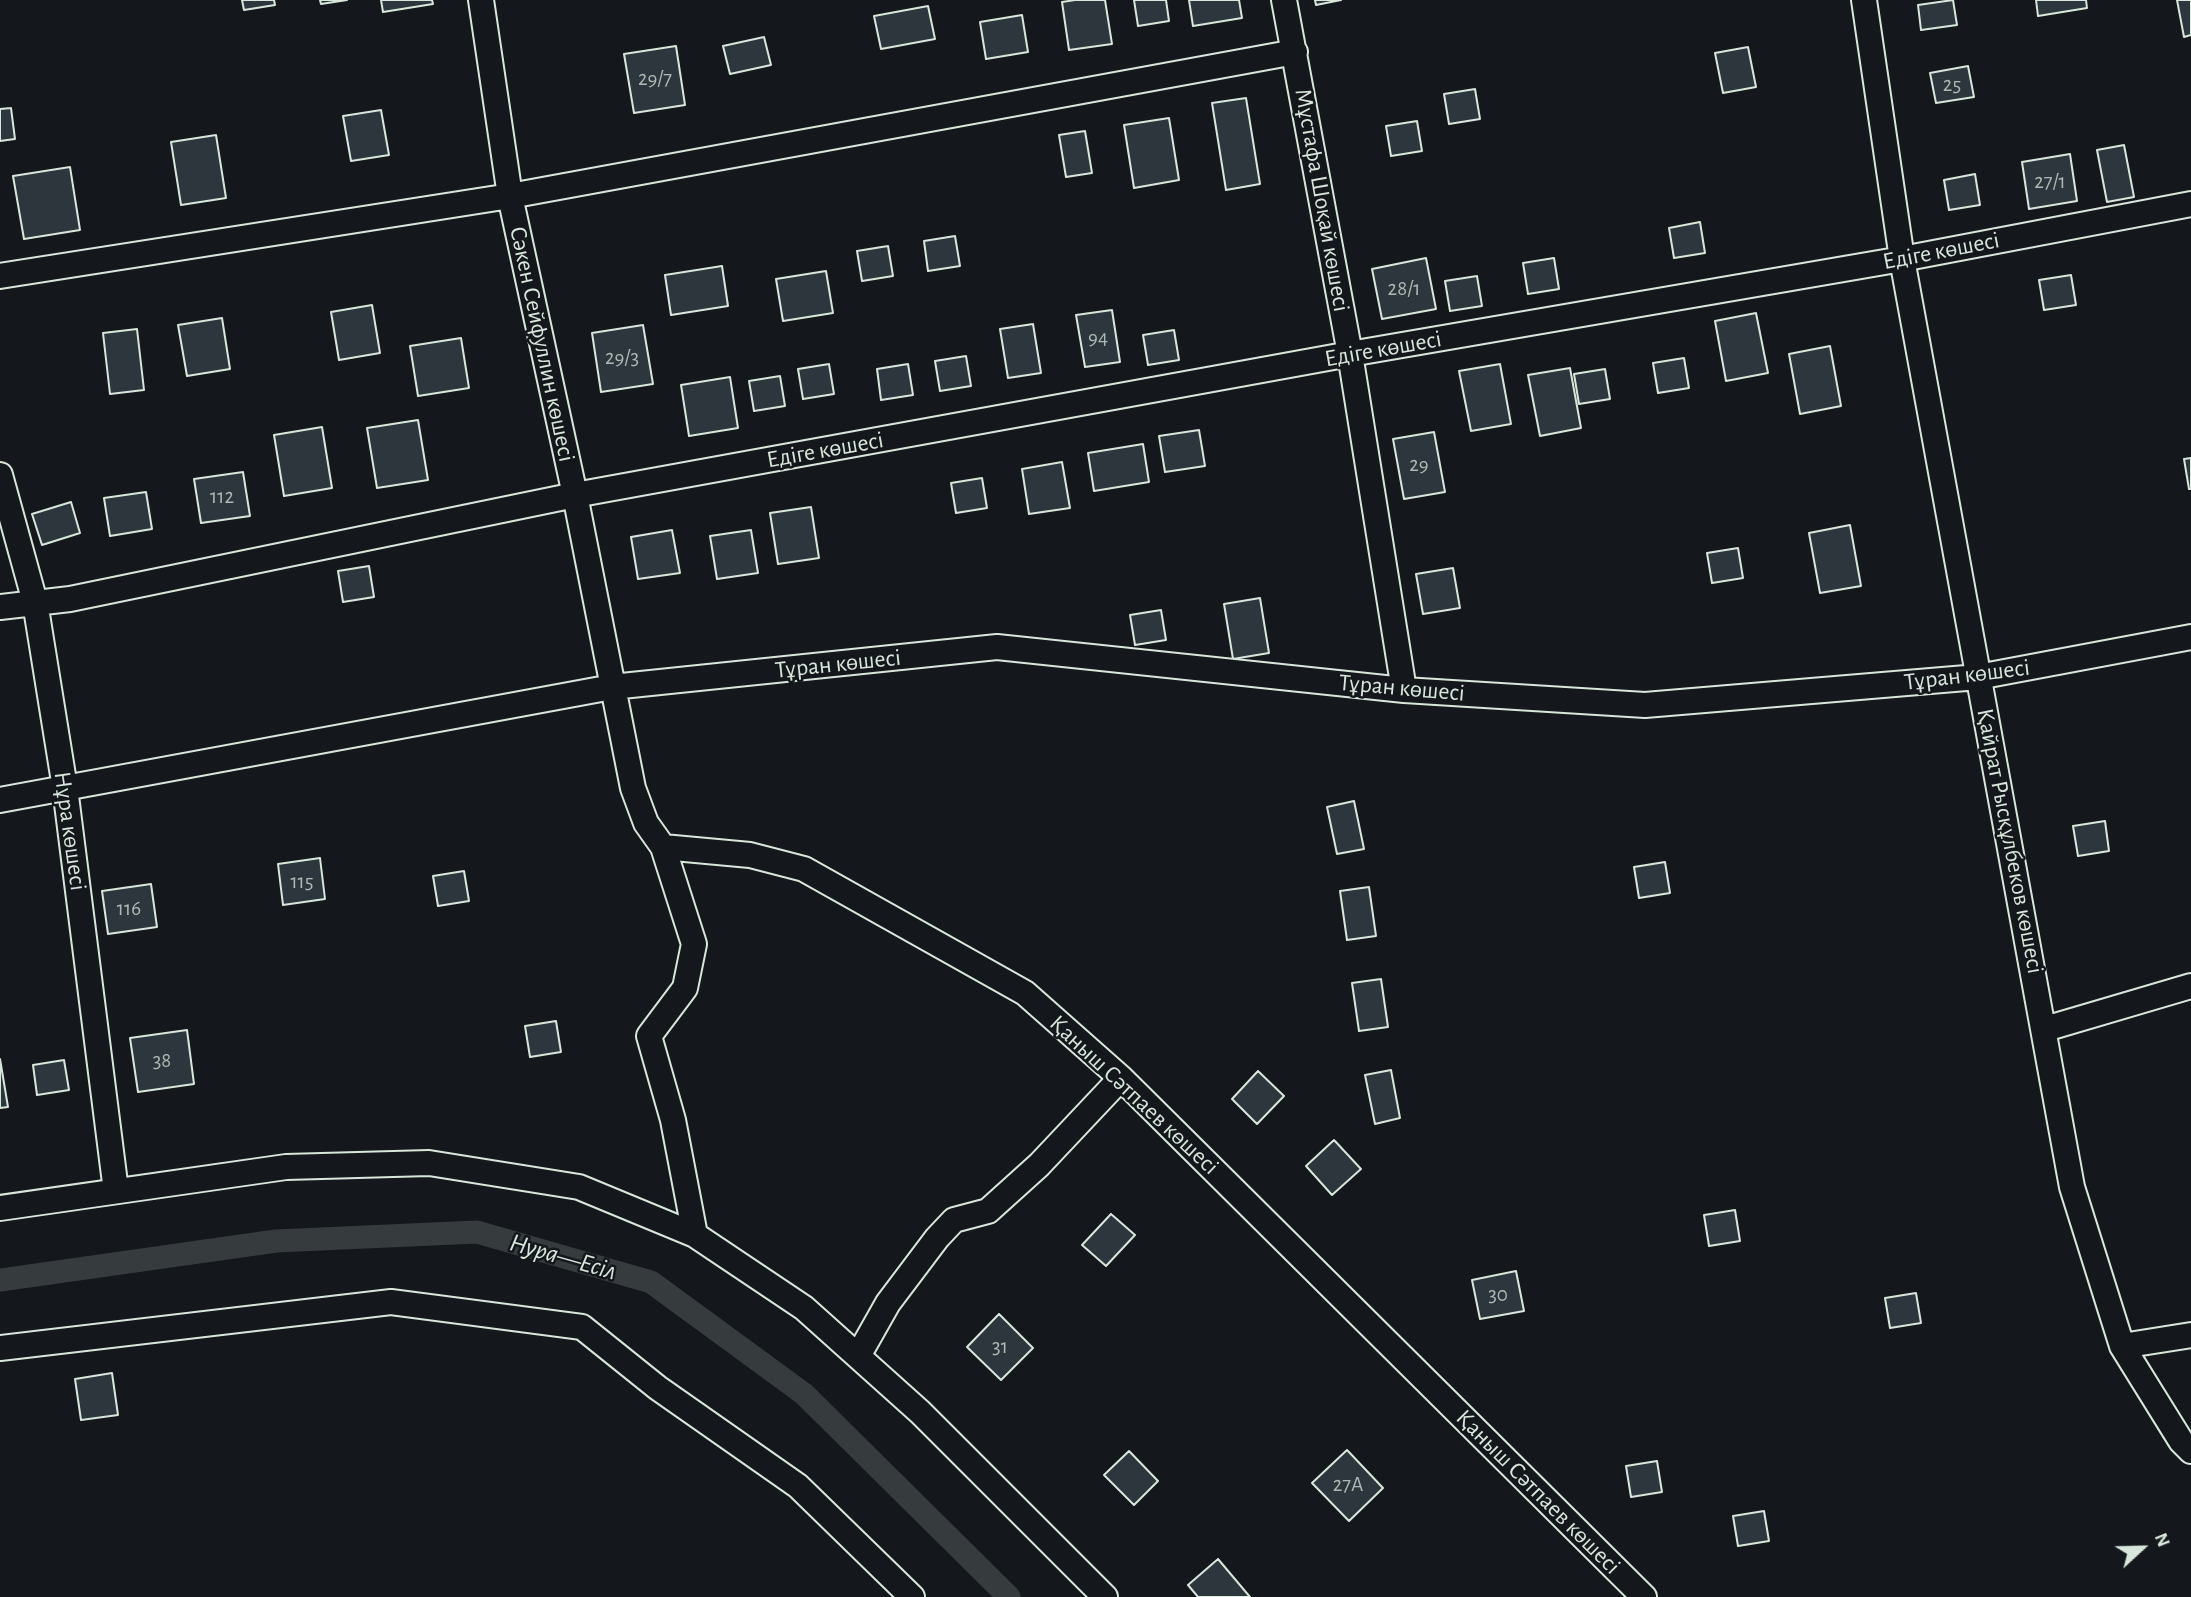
<!DOCTYPE html>
<meta charset="utf-8">
<style>
body{margin:0}
#map{position:relative;width:2191px;height:1597px;overflow:hidden;background:#14181c;font-family:"Alegreya Sans",sans-serif}
canvas{display:block}
.north{position:absolute;left:2107px;top:1513px;width:70px;height:70px;-webkit-text-stroke:5px #14181c;paint-order:stroke;rotate:68deg;font-size:19px;font-weight:700;line-height:28px;text-align:center;color:#d8e6dc}
.north::after{content:'';display:block;margin:auto;width:24px;height:32px;background:#d8e6dc;clip-path:polygon(50% 0,100% 100%,50% 72%,0 100%)}
</style>
<div id="map">
<canvas width="2191" height="1597"></canvas>
<div class="north">N</div>
</div>
<script>
const context = document.querySelector('canvas').getContext('2d');
context.lineJoin = 'round';
const toPath = rows => new Path2D(rows.map(r => 'M' + r).join(''));
function strokePath(path, color, width, dash) { context.strokeStyle = color; context.lineWidth = width; context.lineCap = dash ? 'butt' : 'round'; context.setLineDash(dash || []); context.stroke(path); }
function fill(path, color) { context.fillStyle = color; context.fill(path, 'evenodd'); }
function write(font, color, halo, rows, align = 'center') {
  context.font = font + ' "Alegreya Sans",sans-serif'; context.lineWidth = 5; context.setLineDash([]); context.textBaseline = 'middle'; context.strokeStyle = halo; context.fillStyle = color; for (const [text, x, y, turn = 0] of rows) {
    context.save(); context.translate(x, y); context.rotate((+turn || 0) * Math.PI / 180); context.textAlign = isNaN(turn) ? turn : align; if (halo) context.strokeText(text, 0, 0); context.fillText(text, 0, 0); context.restore();
  }
}
const canal = toPath([
 [0,1280,276,1241,477,1232,651,1282,804,1394,1009,1597]
]);
const building = toPath([
 [242,0,274,0,275,5,244,10,242,0],
 [320,0,347,0,321,4,320,0],
 [381,0,432,0,433,4,383,12,381,0],
 [1075,0,1105,0,1112,44,1069,50,1062,2,1075,0],
 [1134,0,1166,0,1169,21,1138,26,1134,0],
 [1189,0,1239,0,1242,18,1193,26,1189,0],
 [1315,0,1341,0,1316,5,1315,0],
 [1953,0,1957,25,1921,30,1918,5,1953,0],
 [2036,0,2086,0,2087,8,2038,16,2036,0],
 [2177,0,2191,0,2191,35,2184,37,2177,0],
 [928,6,935,39,881,49,874,16,928,6],
 [1022,15,1028,52,986,59,980,22,1022,15],
 [764,37,771,65,730,74,723,46,764,37],
 [676,46,685,105,634,113,624,54,676,46],
 [1748,47,1756,87,1723,93,1715,53,1748,47],
 [1968,66,1974,97,1936,103,1930,73,1968,66],
 [1475,89,1480,119,1449,124,1444,94,1475,89],
 [1246,98,1260,184,1226,190,1212,103,1246,98],
 [11,108,15,139,0,141,0,109,11,108],
 [381,110,389,155,351,161,343,116,381,110],
 [1169,118,1179,180,1134,188,1124,125,1169,118],
 [1417,121,1422,151,1391,156,1386,126,1417,121],
 [1085,131,1092,173,1066,177,1059,135,1085,131],
 [216,135,226,198,181,205,171,142,216,135],
 [2124,145,2134,197,2107,202,2097,150,2124,145],
 [2070,154,2077,201,2029,209,2022,162,2070,154],
 [70,167,80,230,24,239,13,176,70,167],
 [1975,174,1980,205,1949,210,1944,180,1975,174],
 [1700,222,1705,253,1674,258,1669,228,1700,222],
 [955,236,960,266,928,271,924,241,955,236],
 [888,246,893,276,862,281,857,251,888,246],
 [1426,258,1436,309,1382,319,1372,269,1426,258],
 [1554,258,1559,289,1528,294,1523,263,1554,258],
 [722,266,728,306,671,315,665,275,722,266],
 [826,271,833,313,783,321,776,279,826,271],
 [2071,275,2076,305,2044,310,2039,280,2071,275],
 [1477,276,1482,306,1450,311,1445,281,1477,276],
 [372,305,380,353,339,360,331,312,372,305],
 [1112,310,1120,362,1085,367,1076,315,1112,310],
 [1756,313,1768,373,1726,381,1715,321,1756,313],
 [222,318,230,369,187,376,178,325,222,318],
 [1033,324,1041,373,1008,378,1000,329,1033,324],
 [643,325,653,384,601,392,592,333,643,325],
 [137,329,144,390,110,394,103,333,137,329],
 [1174,330,1179,360,1148,365,1143,335,1174,330],
 [461,338,469,388,418,396,410,346,461,338],
 [1830,346,1841,406,1800,414,1789,354,1830,346],
 [966,356,971,386,940,391,935,361,966,356],
 [1684,358,1689,388,1658,393,1653,363,1684,358],
 [829,364,834,394,803,399,798,369,829,364],
 [908,364,913,395,881,400,877,369,908,364],
 [1500,364,1511,424,1471,431,1459,371,1500,364],
 [1570,368,1581,428,1540,436,1528,375,1570,368],
 [1605,369,1610,399,1579,404,1574,374,1605,369],
 [780,376,785,406,754,411,749,381,780,376],
 [730,377,738,428,689,436,681,385,730,377],
 [418,420,428,480,377,488,367,428,418,420],
 [322,427,332,488,284,496,274,435,322,427],
 [1199,430,1205,466,1165,472,1159,436,1199,430],
 [1434,432,1445,492,1404,499,1393,439,1434,432],
 [1143,444,1149,482,1094,491,1088,453,1143,444],
 [2191,458,2191,489,2189,489,2184,459,2191,458],
 [1062,462,1070,508,1029,514,1022,469,1062,462],
 [243,472,250,516,201,523,194,479,243,472],
 [982,478,987,508,956,513,951,483,982,478],
 [146,492,152,529,110,536,104,498,146,492],
 [71,502,80,533,42,545,32,514,71,502],
 [811,507,819,558,778,564,770,513,811,507],
 [1850,525,1861,586,1820,593,1809,533,1850,525],
 [672,530,680,573,638,579,631,537,672,530],
 [751,530,758,573,717,579,710,536,751,530],
 [1738,548,1743,578,1712,583,1707,553,1738,548],
 [369,566,374,597,343,602,338,571,369,566],
 [1453,568,1460,608,1423,614,1416,574,1453,568],
 [1260,598,1269,653,1233,659,1224,604,1260,598],
 [1161,610,1166,640,1135,645,1130,615,1161,610],
 [1354,801,1364,849,1337,854,1327,807,1354,801],
 [2105,821,2109,851,2078,856,2073,826,2105,821],
 [320,858,325,899,283,905,278,864,320,858],
 [1665,862,1670,893,1639,898,1634,867,1665,862],
 [464,871,469,901,438,906,433,876,464,871],
 [151,884,157,927,108,934,102,891,151,884],
 [1369,887,1376,936,1347,940,1340,891,1369,887],
 [1381,979,1388,1027,1359,1031,1352,983,1381,979],
 [556,1021,561,1052,530,1057,525,1026,556,1021],
 [187,1030,194,1084,138,1092,130,1038,187,1030],
 [0,1059,8,1107,0,1108,0,1059],
 [64,1060,69,1090,37,1095,33,1065,64,1060],
 [1391,1070,1400,1118,1375,1124,1365,1075,1391,1070],
 [1258,1071,1284,1096,1257,1124,1232,1099,1258,1071],
 [1334,1140,1361,1169,1332,1195,1306,1166,1334,1140],
 [1735,1210,1740,1241,1709,1246,1704,1215,1735,1210],
 [1111,1214,1135,1235,1106,1266,1082,1245,1111,1214],
 [1516,1271,1524,1311,1480,1319,1472,1280,1516,1271],
 [1916,1293,1921,1323,1890,1328,1885,1298,1916,1293],
 [999,1314,1033,1348,1001,1380,967,1347,999,1314],
 [112,1373,118,1415,81,1420,75,1379,112,1373],
 [1347,1450,1383,1488,1349,1521,1312,1483,1347,1450],
 [1129,1451,1158,1481,1134,1505,1104,1475,1129,1451],
 [1657,1461,1662,1492,1631,1497,1626,1466,1657,1461],
 [1764,1511,1769,1541,1738,1546,1733,1516,1764,1511],
 [1218,1559,1250,1597,1198,1597,1188,1585,1218,1559]
]);
const minor = toPath([
 [481,0,510,196,575,495,633,788,646,823,663,847,750,855,804,869,1025,993,1121,1078,1644,1597],
 [1284,0,1350,354,1404,690],
 [1864,0,1902,259,2072,1187,2122,1346,2181,1441,2191,1451],
 [0,276,510,196,1295,52],
 [0,475,35,602,65,788,116,1191],
 [0,607,70,599,575,495,1350,354,1902,259,2191,204],
 [0,800,612,687,997,647,1404,690,1645,705,1978,677,2191,637],
 [663,847,694,944,685,988,649,1036,673,1120,695,1235],
 [2045,1029,2191,986],
 [0,1208,286,1167,429,1163,579,1187,695,1235,804,1308,920,1412,1105,1597],
 [2122,1346,2191,1335],
 [0,1348,391,1302,582,1327,658,1388,798,1486,912,1597],
 [858,1356,888,1303,937,1238,954,1220,988,1211,1039,1165,1121,1078]
]);
const numberNames = [
 ["29/7",655,79],
 ["25",1952,85],
 ["27/1",2050,182],
 ["28/1",1404,289],
 ["94",1098,338],
 ["29/3",622,358],
 ["29",1419,465],
 ["112",222,497],
 ["115",302,882],
 ["116",129,909],
 ["38",162,1061],
 ["30",1498,1295],
 ["31",1000,1347],
 ["27А",1348,1485]
];
const streetNames = [
 ["Мұстафа Шоқай көшесі",1322,200,80],
 ["Едіге көшесі",1941,251,-11],
 ["Сәкен Сейфуллин көшесі",542,344,78],
 ["Едіге көшесі",1383,349,-10],
 ["Едіге көшесі",825,450,-10],
 ["Тұран көшесі",838,664,-6],
 ["Тұран көшесі",1967,675,-7],
 ["Тұран көшесі",1402,688,5],
 ["Нұра көшесі",70,831,82],
 ["Қайрат Рысқұлбеков көшесі",2010,841,79],
 ["Қаныш Сәтпаев көшесі",1134,1095,43],
 ["Қаныш Сәтпаев көшесі",1538,1492,45]
];
const waterNames = [
 ["Нура—Есіл",563,1257,16]
];
strokePath(canal, '#363b3e', 23);
fill(building, '#2c363c');
strokePath(building, '#d8e6dc', 2);
strokePath(minor, '#d8e6dc', 28);
strokePath(minor, '#14181c', 24);
write('21px', '#adbab4', null, numberNames);
write('24px', '#d8e6dc', '#14181c', streetNames);
write('italic 26px', '#d8e6dc', '#14181c', waterNames);
</script>
